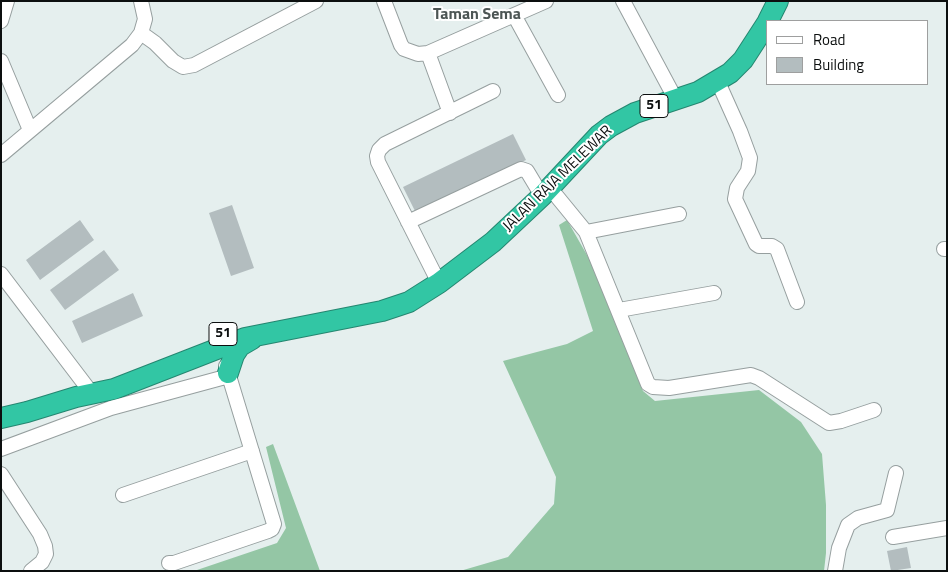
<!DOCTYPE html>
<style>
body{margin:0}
#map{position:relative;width:948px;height:572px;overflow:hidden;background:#e5efee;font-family:"Titillium Web",sans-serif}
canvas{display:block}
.frame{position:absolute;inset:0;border:2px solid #0c0f0f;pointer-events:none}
.legend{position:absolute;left:766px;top:20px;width:162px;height:65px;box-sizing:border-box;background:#fff;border:1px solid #9e9f9f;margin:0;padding:6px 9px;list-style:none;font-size:15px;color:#0c0f0f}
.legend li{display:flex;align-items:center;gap:10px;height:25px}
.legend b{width:25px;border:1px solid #9e9f9f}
</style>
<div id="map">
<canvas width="948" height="572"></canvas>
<div class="frame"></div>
<ul class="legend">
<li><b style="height:6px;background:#fff"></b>Road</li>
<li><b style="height:14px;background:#b3bdbf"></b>Building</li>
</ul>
</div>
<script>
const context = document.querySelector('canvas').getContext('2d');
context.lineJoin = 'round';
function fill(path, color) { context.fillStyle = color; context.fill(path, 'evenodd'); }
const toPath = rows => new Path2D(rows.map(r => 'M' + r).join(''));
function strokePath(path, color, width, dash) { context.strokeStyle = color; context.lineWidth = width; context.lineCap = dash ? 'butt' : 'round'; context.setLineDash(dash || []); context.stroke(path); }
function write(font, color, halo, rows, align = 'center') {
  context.font = font + ' "Titillium Web",sans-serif'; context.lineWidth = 4; context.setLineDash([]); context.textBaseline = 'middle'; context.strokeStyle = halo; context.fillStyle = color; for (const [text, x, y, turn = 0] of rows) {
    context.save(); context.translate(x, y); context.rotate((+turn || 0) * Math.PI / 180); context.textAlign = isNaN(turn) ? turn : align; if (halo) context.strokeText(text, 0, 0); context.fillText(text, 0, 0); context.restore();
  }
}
const forest = toPath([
 [567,220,591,262,643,391,655,401,759,390,801,422,822,454,826,505,826,553,824,571,460,571,508,557,554,504,556,477,503,361,567,344,593,331,559,225],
 [273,444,320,571,194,571,277,543,286,528,266,447]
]);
const building = toPath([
 [513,134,526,160,416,213,403,187],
 [232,205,254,268,231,276,209,213],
 [80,220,94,240,40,280,26,260],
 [104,250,119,270,65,310,50,290],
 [133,293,143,316,82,343,72,321],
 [907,547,911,568,891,571,887,551]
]);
const minor = toPath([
 [384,1,401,45,404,49,418,54,428,53,546,1],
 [623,1,676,100],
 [514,15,558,95],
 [1,21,7,1],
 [141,33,155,43,173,61,183,67,194,65,316,1],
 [428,53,450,113],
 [1,61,30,130],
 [718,82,740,131,750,158,748,171,737,188,735,199,756,244,759,246,772,246,777,249,797,302],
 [1,155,132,45,141,33,145,19,141,1],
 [550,188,586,232,648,384,653,387,669,388,751,375,759,378,829,423,841,421,874,410],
 [408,222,521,169,527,171,542,196],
 [586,232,679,214],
 [944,249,947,249],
 [1,274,93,395],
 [439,283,378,162,377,156,379,150,385,144,493,91],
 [619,310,714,293],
 [1,449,111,408,229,376],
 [1,474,40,534,45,546,46,554,42,562,31,571],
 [123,495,252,451],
 [893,537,947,528],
 [169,563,174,563,268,531,272,529,274,524,226,366],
 [835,571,839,548,848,525,858,518,887,510,896,473]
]);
const highway = toPath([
 [768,21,778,1],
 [228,373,234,355,240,346,252,339],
 [1,418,27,412,76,397,114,389,245,338,382,311,409,302,439,283,493,242,542,196,599,135,611,126,635,113,698,92,730,73,743,60,767,23]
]);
const shields = [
 [654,106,28],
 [223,334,28]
];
const shieldNames = [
 ["51",654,106],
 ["51",223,334]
];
const streetNames = [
 ["JALAN RAJA MELEWAR",558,179,-44]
];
const neighbourhoodNames = [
 ["Taman Sema",477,15]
];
fill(forest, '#94c6a5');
fill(building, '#b3bdbf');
strokePath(minor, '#969f9f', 16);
strokePath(highway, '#258670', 22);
strokePath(minor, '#fff', 14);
strokePath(highway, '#32c6a4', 20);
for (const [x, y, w] of shields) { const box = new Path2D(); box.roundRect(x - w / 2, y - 11.5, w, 23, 4); context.fillStyle = '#fff'; context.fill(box); strokePath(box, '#0c0f0f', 1); }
write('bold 14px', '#0c0f0f', null, shieldNames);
write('15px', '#0c0f0f', '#fff', streetNames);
write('bold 16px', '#4c5554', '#fff', neighbourhoodNames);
</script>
